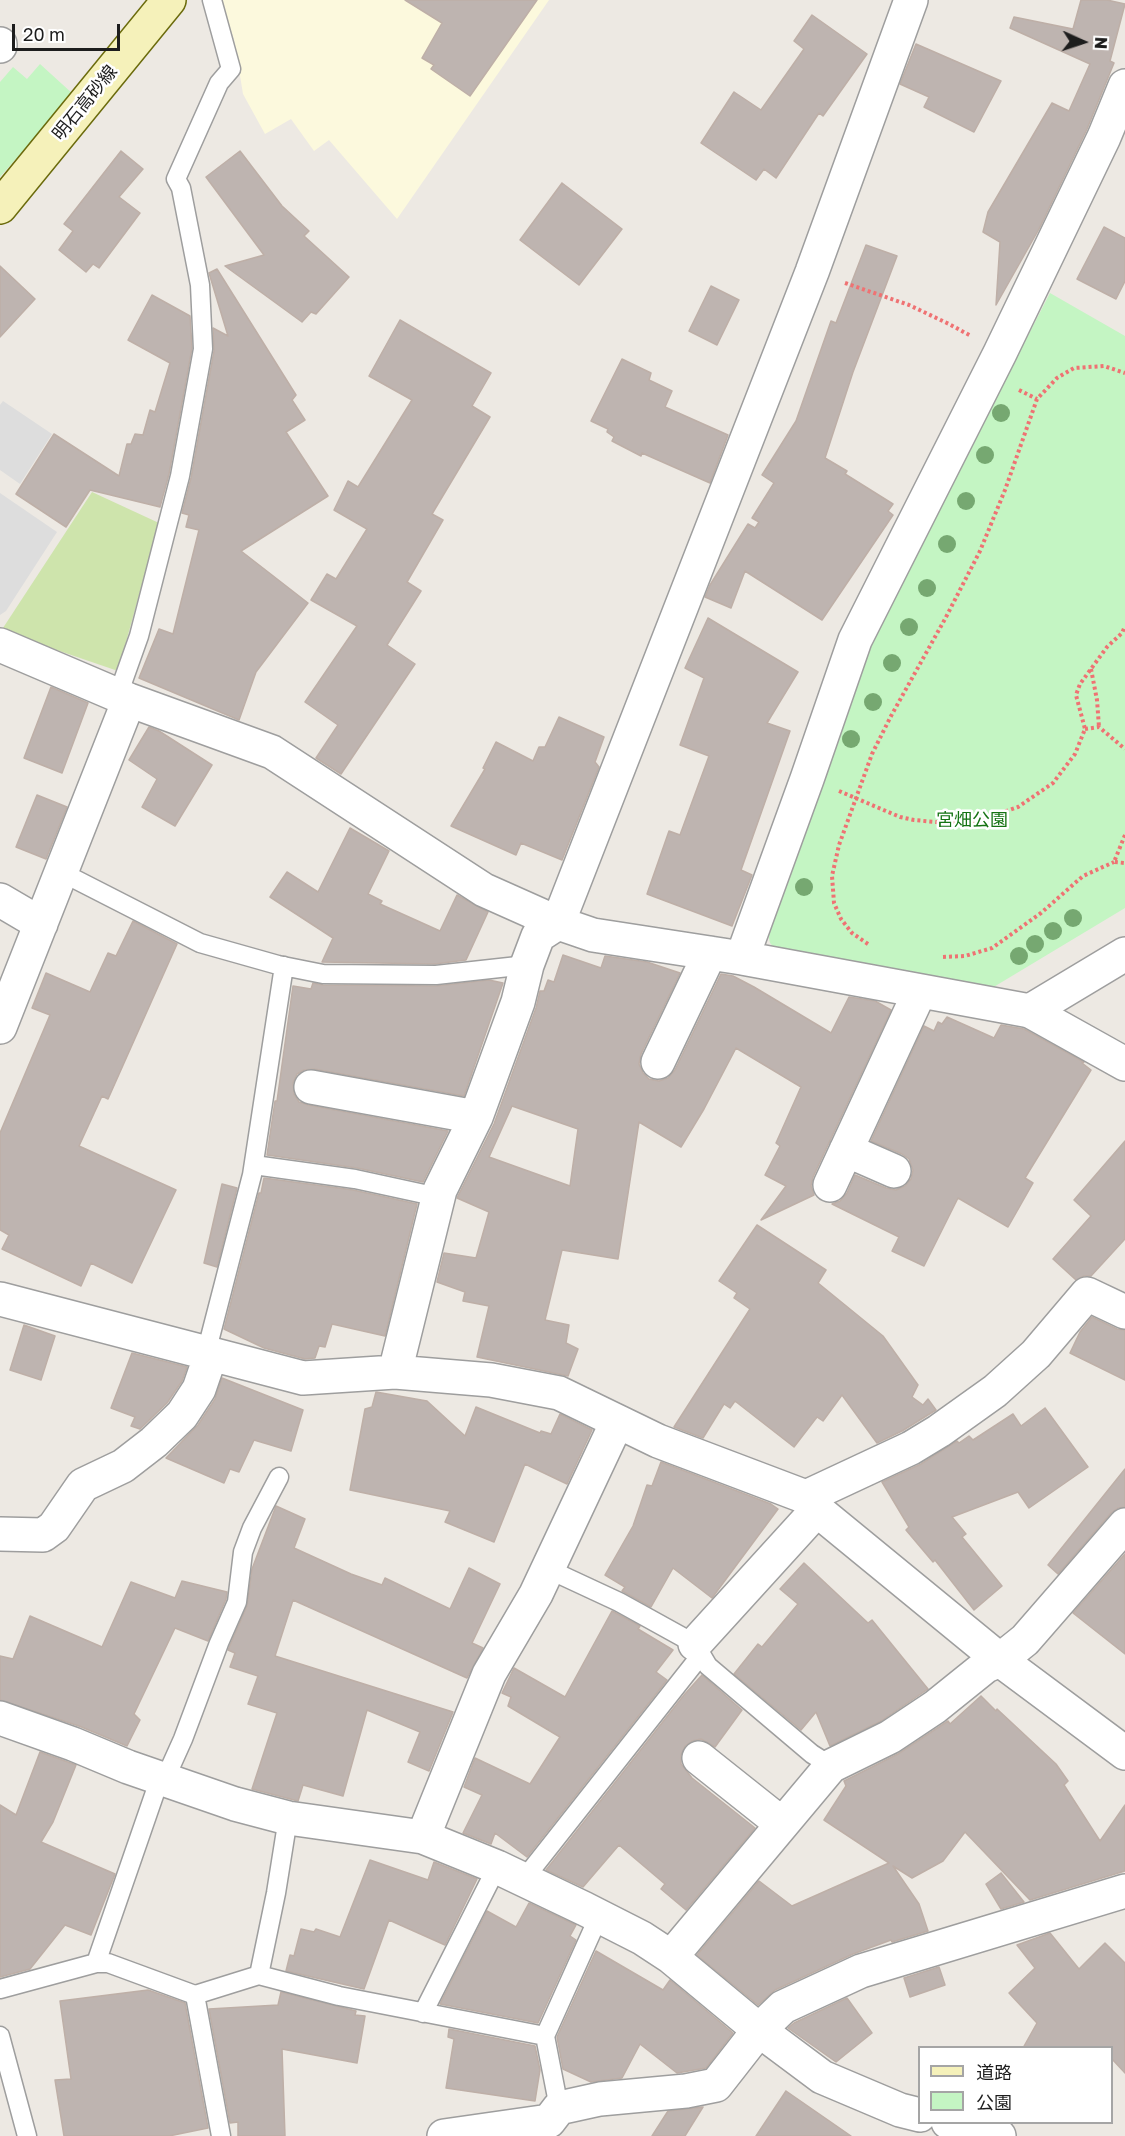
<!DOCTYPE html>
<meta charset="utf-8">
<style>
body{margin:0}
#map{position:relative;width:1125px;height:2136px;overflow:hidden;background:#ede9e3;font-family:"Golos Text","Noto Sans JP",sans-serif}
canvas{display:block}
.legend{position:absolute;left:918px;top:2046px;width:195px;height:78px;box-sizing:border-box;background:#fff;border:2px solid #a5a5a5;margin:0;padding:8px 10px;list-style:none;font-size:18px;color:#1d1d1d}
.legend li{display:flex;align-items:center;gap:12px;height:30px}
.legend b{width:30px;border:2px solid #a5a5a5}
.north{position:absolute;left:1053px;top:12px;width:60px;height:60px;-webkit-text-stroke:4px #fff;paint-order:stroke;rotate:93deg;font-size:16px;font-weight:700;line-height:24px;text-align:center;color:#1d1d1d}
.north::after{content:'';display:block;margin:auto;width:21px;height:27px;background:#1d1d1d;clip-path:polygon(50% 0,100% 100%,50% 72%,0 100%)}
.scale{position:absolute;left:12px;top:24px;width:108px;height:27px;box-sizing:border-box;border:3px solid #1d1d1d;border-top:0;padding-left:8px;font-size:18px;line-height:21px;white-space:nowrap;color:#1d1d1d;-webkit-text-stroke:4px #fff;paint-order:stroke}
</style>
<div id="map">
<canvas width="1125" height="2136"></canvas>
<ul class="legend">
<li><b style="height:8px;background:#f5f1ba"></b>道路</li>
<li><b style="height:16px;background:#c4f5c3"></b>公園</li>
</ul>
<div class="north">N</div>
<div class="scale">20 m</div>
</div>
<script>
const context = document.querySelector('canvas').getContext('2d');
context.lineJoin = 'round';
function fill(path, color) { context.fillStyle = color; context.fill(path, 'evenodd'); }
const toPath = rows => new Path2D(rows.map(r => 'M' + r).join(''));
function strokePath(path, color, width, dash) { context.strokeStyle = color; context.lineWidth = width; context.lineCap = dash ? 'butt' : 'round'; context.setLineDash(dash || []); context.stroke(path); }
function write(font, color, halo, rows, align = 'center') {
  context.font = font + ' "Golos Text","Noto Sans JP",sans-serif'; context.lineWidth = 5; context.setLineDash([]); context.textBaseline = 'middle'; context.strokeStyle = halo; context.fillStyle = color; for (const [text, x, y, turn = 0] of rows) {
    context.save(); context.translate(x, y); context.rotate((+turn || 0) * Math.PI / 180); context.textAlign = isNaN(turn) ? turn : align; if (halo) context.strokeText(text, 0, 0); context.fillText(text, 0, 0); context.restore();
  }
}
const education = toPath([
 [220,0,549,0,397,219,329,140,314,151,291,119,265,134,243,94,234,39]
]);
const grass = toPath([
 [92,492,159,523,118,671,1,631]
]);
const park = toPath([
 [40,64,73,94,0,177,0,82,13,67,27,79],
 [1050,293,1125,336,1125,908,987,991,777,951,770,943,768,934,867,647]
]);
const parking = toPath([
 [3,401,52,434,20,484,0,470,0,405],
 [0,493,57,532,6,611,0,615]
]);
const building = toPath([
 [405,0,537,0,470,96,431,69,434,65,422,58,442,23,405,0],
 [1081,0,1107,0,1125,4,1110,61,1114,63,1087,129,1039,229,996,305,1000,242,983,232,988,212,1052,103,1069,111,1090,64,1010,28,1014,17,1073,29,1081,0],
 [812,15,867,54,823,116,819,113,776,178,764,169,756,180,701,143,734,92,761,110,804,49,794,41,812,15],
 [916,44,1001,81,974,132,924,107,929,97,900,84,916,44],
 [121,151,143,169,119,197,140,213,99,268,93,264,86,272,59,250,73,231,64,224,121,151],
 [240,151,282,206,309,231,304,236,349,277,316,314,311,312,302,322,225,266,264,255,206,177,240,151],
 [562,183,622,229,579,285,520,240,562,183],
 [1104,227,1125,238,1125,281,1116,299,1077,279,1104,227],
 [866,245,897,256,853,372,825,458,847,471,845,474,893,504,888,511,893,515,822,620,745,571,731,608,705,597,710,585,748,524,755,528,759,522,752,518,774,483,762,475,796,421,831,321,836,323,866,245],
 [0,266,35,299,0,337,0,266],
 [217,269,296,395,292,400,305,420,286,432,328,496,241,551,308,603,256,672,239,720,139,678,159,629,173,634,199,530,186,527,189,515,182,513,191,478,214,351,213,328,228,336,209,273,217,269],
 [711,286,739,300,717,345,689,331,711,286],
 [152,295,190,316,192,348,169,474,160,507,90,490,66,527,16,494,54,434,119,476,127,444,131,444,135,434,143,435,150,410,155,412,170,363,128,340,152,295],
 [400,320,491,373,472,406,490,417,432,514,443,520,407,582,421,591,387,645,415,664,341,774,316,758,338,725,305,702,357,626,311,600,327,574,336,579,367,529,334,510,348,481,358,487,412,400,369,376,400,320],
 [622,359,651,373,649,380,672,391,665,407,728,435,710,483,642,453,641,456,612,441,614,437,607,432,608,429,591,421,622,359],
 [708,618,798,672,767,723,790,731,741,870,752,875,732,926,647,894,669,831,680,835,709,756,680,745,704,678,685,668,708,618],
 [51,687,88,703,62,773,24,758,51,687],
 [559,717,604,737,595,762,599,767,562,860,521,843,516,855,451,826,485,769,483,768,496,742,533,761,539,747,545,747,559,717],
 [149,727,159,731,212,765,175,826,142,807,157,779,129,760,149,727],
 [37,795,67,807,46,859,16,847,37,795],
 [350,828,389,851,368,894,382,901,380,904,440,931,457,895,488,912,466,960,435,964,322,962,333,938,270,897,287,872,318,892,350,828],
 [133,921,177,944,108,1099,102,1096,79,1146,176,1190,132,1283,91,1263,81,1286,2,1249,9,1235,0,1230,0,1133,50,1015,32,1008,46,973,90,992,108,953,116,956,133,921],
 [563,955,601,968,605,956,647,962,680,973,641,1054,639,1064,643,1073,649,1079,659,1081,668,1078,675,1070,721,974,733,976,754,987,831,1033,849,997,875,1001,891,1010,813,1177,811,1186,814,1195,761,1220,786,1186,765,1175,780,1146,776,1143,801,1087,736,1048,704,1109,681,1147,639,1122,618,1259,562,1250,545,1320,569,1325,566,1343,578,1349,568,1376,477,1357,489,1306,463,1301,465,1292,437,1282,444,1253,476,1258,489,1212,457,1198,494,1124,536,1008,540,991,544,991,548,980,554,982,563,955],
 [512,1106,578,1129,570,1186,489,1157,512,1106],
 [489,980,503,983,464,1096,314,1069,304,1070,297,1074,293,1083,294,1094,299,1102,308,1105,448,1131,423,1182,357,1168,267,1155,275,1101,277,1101,293,986,311,989,313,983,323,985,436,986,489,980],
 [947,1017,994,1038,1001,1025,1024,1029,1084,1062,1082,1063,1091,1070,1025,1178,1033,1183,1008,1227,958,1198,924,1266,892,1251,899,1237,832,1204,840,1201,847,1193,855,1175,886,1188,896,1190,905,1186,911,1179,913,1170,909,1159,902,1154,871,1141,924,1026,934,1031,938,1022,942,1024,947,1017],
 [1125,1141,1125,1239,1091,1276,1084,1276,1076,1280,1053,1259,1091,1216,1074,1200,1125,1141],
 [264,1178,353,1190,417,1204,385,1336,332,1324,325,1347,319,1346,315,1358,305,1359,264,1348,224,1329,259,1193,261,1193,264,1178],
 [222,1184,237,1188,217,1267,204,1263,222,1184],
 [757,1225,826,1270,818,1283,883,1336,918,1385,912,1397,923,1405,928,1399,936,1410,902,1431,877,1443,842,1395,823,1421,817,1417,794,1447,735,1401,730,1408,724,1404,703,1438,674,1427,750,1309,734,1298,737,1293,719,1281,757,1225],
 [1092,1317,1117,1329,1125,1330,1125,1380,1070,1353,1080,1332,1092,1317],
 [24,1325,55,1336,41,1380,10,1370,24,1325],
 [132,1353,187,1367,182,1381,167,1403,140,1429,131,1426,135,1417,111,1408,132,1353],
 [222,1378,303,1410,291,1451,254,1440,239,1472,230,1469,224,1483,166,1458,198,1425,215,1399,222,1378],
 [376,1392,427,1401,465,1436,476,1407,540,1433,541,1431,551,1434,560,1414,592,1430,567,1484,525,1464,494,1542,445,1522,450,1511,350,1490,365,1409,372,1407,376,1392],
 [1045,1408,1088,1467,1029,1508,1018,1492,952,1517,966,1534,962,1537,1002,1586,974,1610,935,1560,933,1562,906,1530,909,1527,882,1482,921,1464,957,1441,959,1443,969,1436,973,1440,1013,1414,1021,1426,1045,1408],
 [661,1462,771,1504,778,1509,712,1598,673,1568,651,1607,622,1591,625,1587,605,1575,633,1526,647,1485,652,1486,661,1462],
 [1125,1469,1125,1507,1118,1508,1111,1513,1058,1574,1048,1565,1125,1469],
 [276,1506,305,1519,294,1548,351,1574,382,1585,385,1578,450,1609,469,1568,500,1584,472,1643,483,1648,467,1678,293,1600,275,1656,453,1712,429,1771,408,1762,420,1732,367,1710,343,1796,303,1785,298,1801,252,1789,277,1713,248,1704,258,1676,230,1667,235,1653,228,1650,247,1606,252,1569,276,1506],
 [1125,1554,1125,1654,1073,1613,1125,1554],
 [804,1563,868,1623,872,1620,928,1689,881,1721,830,1746,816,1712,801,1730,734,1674,758,1644,762,1647,798,1604,780,1589,804,1563],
 [182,1581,227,1592,226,1599,208,1641,175,1628,134,1714,140,1720,127,1746,79,1726,0,1700,0,1656,13,1659,30,1616,102,1647,131,1582,175,1598,182,1581],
 [612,1611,640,1626,638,1629,673,1650,656,1672,667,1680,527,1857,495,1833,491,1844,463,1833,482,1795,464,1787,475,1758,530,1784,560,1737,508,1706,511,1697,502,1693,514,1668,565,1697,612,1611],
 [702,1675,742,1710,715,1747,701,1739,692,1741,685,1746,681,1755,681,1764,692,1778,755,1828,686,1910,661,1889,665,1884,619,1845,583,1887,546,1870,684,1695,702,1675],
 [981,1696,996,1711,997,1709,1056,1764,1068,1781,1064,1785,1100,1841,1125,1805,1125,1871,1030,1900,965,1832,943,1861,912,1878,893,1866,919,1904,928,1931,892,1942,891,1940,853,1954,775,1990,758,2005,697,1955,759,1881,792,1906,889,1863,824,1820,846,1786,844,1781,898,1754,948,1721,950,1724,981,1696],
 [40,1752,76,1765,53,1822,41,1842,115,1874,91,1935,65,1925,30,1969,0,1977,0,1805,16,1815,40,1752],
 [370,1860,428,1880,434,1862,477,1879,445,1945,389,1920,364,1989,286,1971,290,1955,294,1956,301,1929,314,1932,316,1929,340,1937,370,1860],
 [1001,1873,1024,1902,1001,1909,986,1884,1001,1873],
 [529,1903,576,1925,570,1936,576,1940,538,2023,440,2004,487,1911,516,1927,529,1903],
 [1050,1933,1079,1969,1105,1943,1125,1963,1125,2073,1112,2059,1112,2048,1023,2048,1037,2023,1009,1993,1035,1968,1017,1945,1050,1933],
 [596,1951,663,1990,670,1980,733,2033,706,2068,677,2073,640,2044,622,2078,591,2082,563,2069,557,2037,596,1951],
 [939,1967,945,1985,910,1997,904,1978,939,1967],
 [148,1990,185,2003,208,2128,169,2136,64,2136,55,2080,71,2079,60,2001,148,1990],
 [281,1992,356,2011,355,2015,365,2016,357,2063,282,2049,285,2136,238,2136,238,2122,230,2123,209,2009,278,2005,281,1992],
 [847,1998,872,2033,836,2062,788,2028,794,2023,847,1998],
 [449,2029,535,2046,540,2070,535,2101,446,2088,454,2039,448,2037,449,2029],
 [786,2091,851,2136,756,2136,786,2091],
 [703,2107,685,2136,652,2136,668,2111,703,2107]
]);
const path = toPath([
 [845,283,909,305,949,324,971,336],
 [1019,390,1037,399],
 [1091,669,1097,700,1099,727],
 [1085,729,1099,727,1125,749],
 [839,791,900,817,914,820,946,823,975,822,1018,807,1053,783,1075,754,1085,729,1076,695,1080,684,1107,647,1122,633,1125,626],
 [1125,835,1114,862,1125,863],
 [868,944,852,933,841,919,834,903,832,876,839,845,872,754,891,716,945,619,980,551,1005,490,1037,399,1057,378,1074,368,1104,366,1125,373],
 [943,957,965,956,992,948,1041,913,1083,876,1114,862]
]);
const service = toPath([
 [118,695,139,636,180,476,203,349,200,285,181,188,176,179,219,83,231,69,212,0],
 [61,872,200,943,278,965,323,974,436,975,527,965],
 [254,1165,355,1179,438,1197],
 [206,1353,252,1175,284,966],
 [548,1569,619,1602,695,1644,708,1666,812,1754,831,1766],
 [165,1779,183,1739,219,1643,237,1602,243,1552,252,1528,279,1477],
 [524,1879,701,1655],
 [96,1963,160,1778],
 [259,1975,276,1893,288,1818],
 [0,1989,96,1963,108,1963,195,1995,259,1975,339,1996,545,2036],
 [195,1995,221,2136],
 [423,2013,497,1867],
 [0,2036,27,2136],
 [559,2108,545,2036,599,1916]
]);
const minor = toPath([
 [0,44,0,46],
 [0,645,129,700,272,752,484,890,558,923,593,935,742,958,1030,1011,1125,1064],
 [0,900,41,924],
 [742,958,807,779,855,640,1000,353,1104,137,1125,86],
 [0,1027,129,700],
 [658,1062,710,953],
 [311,1087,476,1117],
 [846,1150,894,1171],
 [830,1185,920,991],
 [0,1299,303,1378,395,1372,491,1380,559,1393,658,1441,806,1497,817,1510,1000,1660,1125,1753],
 [395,1372,440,1190,476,1117,518,1002,527,965,538,936,558,923,812,272,911,0],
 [806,1497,911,1448,939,1431,995,1391,1036,1354,1087,1294,1125,1312],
 [0,1534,43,1535,54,1527,83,1485,123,1466,154,1442,182,1415,199,1389,211,1354],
 [695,1644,817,1510],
 [0,1718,73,1744,128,1767,235,1804,288,1818,423,1837,497,1867,585,1909,642,1938,671,1957,759,2030,822,2077,900,2110,920,2115],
 [699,1758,782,1824],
 [423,1837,489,1674,536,1594,617,1422],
 [671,1957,831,1766,890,1737,935,1707,986,1666,1000,1660,1025,1640,1125,1525],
 [948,2122,999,2136],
 [444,2136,549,2121,559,2108,600,2099,686,2091,716,2085,759,2030,783,2007,861,1971,1125,1891]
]);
const tertiary = toPath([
 [1030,1011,1125,954]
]);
const secondary = toPath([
 [0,207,169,0]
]);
const trees = [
 [1001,413],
 [985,455],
 [966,501],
 [947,544],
 [927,588],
 [909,627],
 [892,663],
 [873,702],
 [851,739],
 [804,887],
 [1073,918],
 [1053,931],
 [1035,944],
 [1019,956]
];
const streetNames = [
 ["明石高砂線",85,103,-51]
];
const parkNames = [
 ["宮畑公園",972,820]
];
fill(education, '#fcf9dd');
fill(grass, '#cee4ac');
fill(park, '#c4f5c3');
fill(parking, '#ddd');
fill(building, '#beb4b0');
strokePath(building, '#beafa7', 1.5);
strokePath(service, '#9e9e9e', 21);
strokePath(minor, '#9e9e9e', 36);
strokePath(tertiary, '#9e9e9e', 36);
strokePath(secondary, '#6b6b0c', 36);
strokePath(path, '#ef7273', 4, [3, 3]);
strokePath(service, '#fff', 18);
strokePath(minor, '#fff', 33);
strokePath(tertiary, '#fff', 33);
strokePath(secondary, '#f5f1ba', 33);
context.fillStyle = '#76a871';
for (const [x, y] of trees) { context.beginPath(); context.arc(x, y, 9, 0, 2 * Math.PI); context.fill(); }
write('18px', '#1d1d1d', '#fff', streetNames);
write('18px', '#157313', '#fff', parkNames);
</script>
